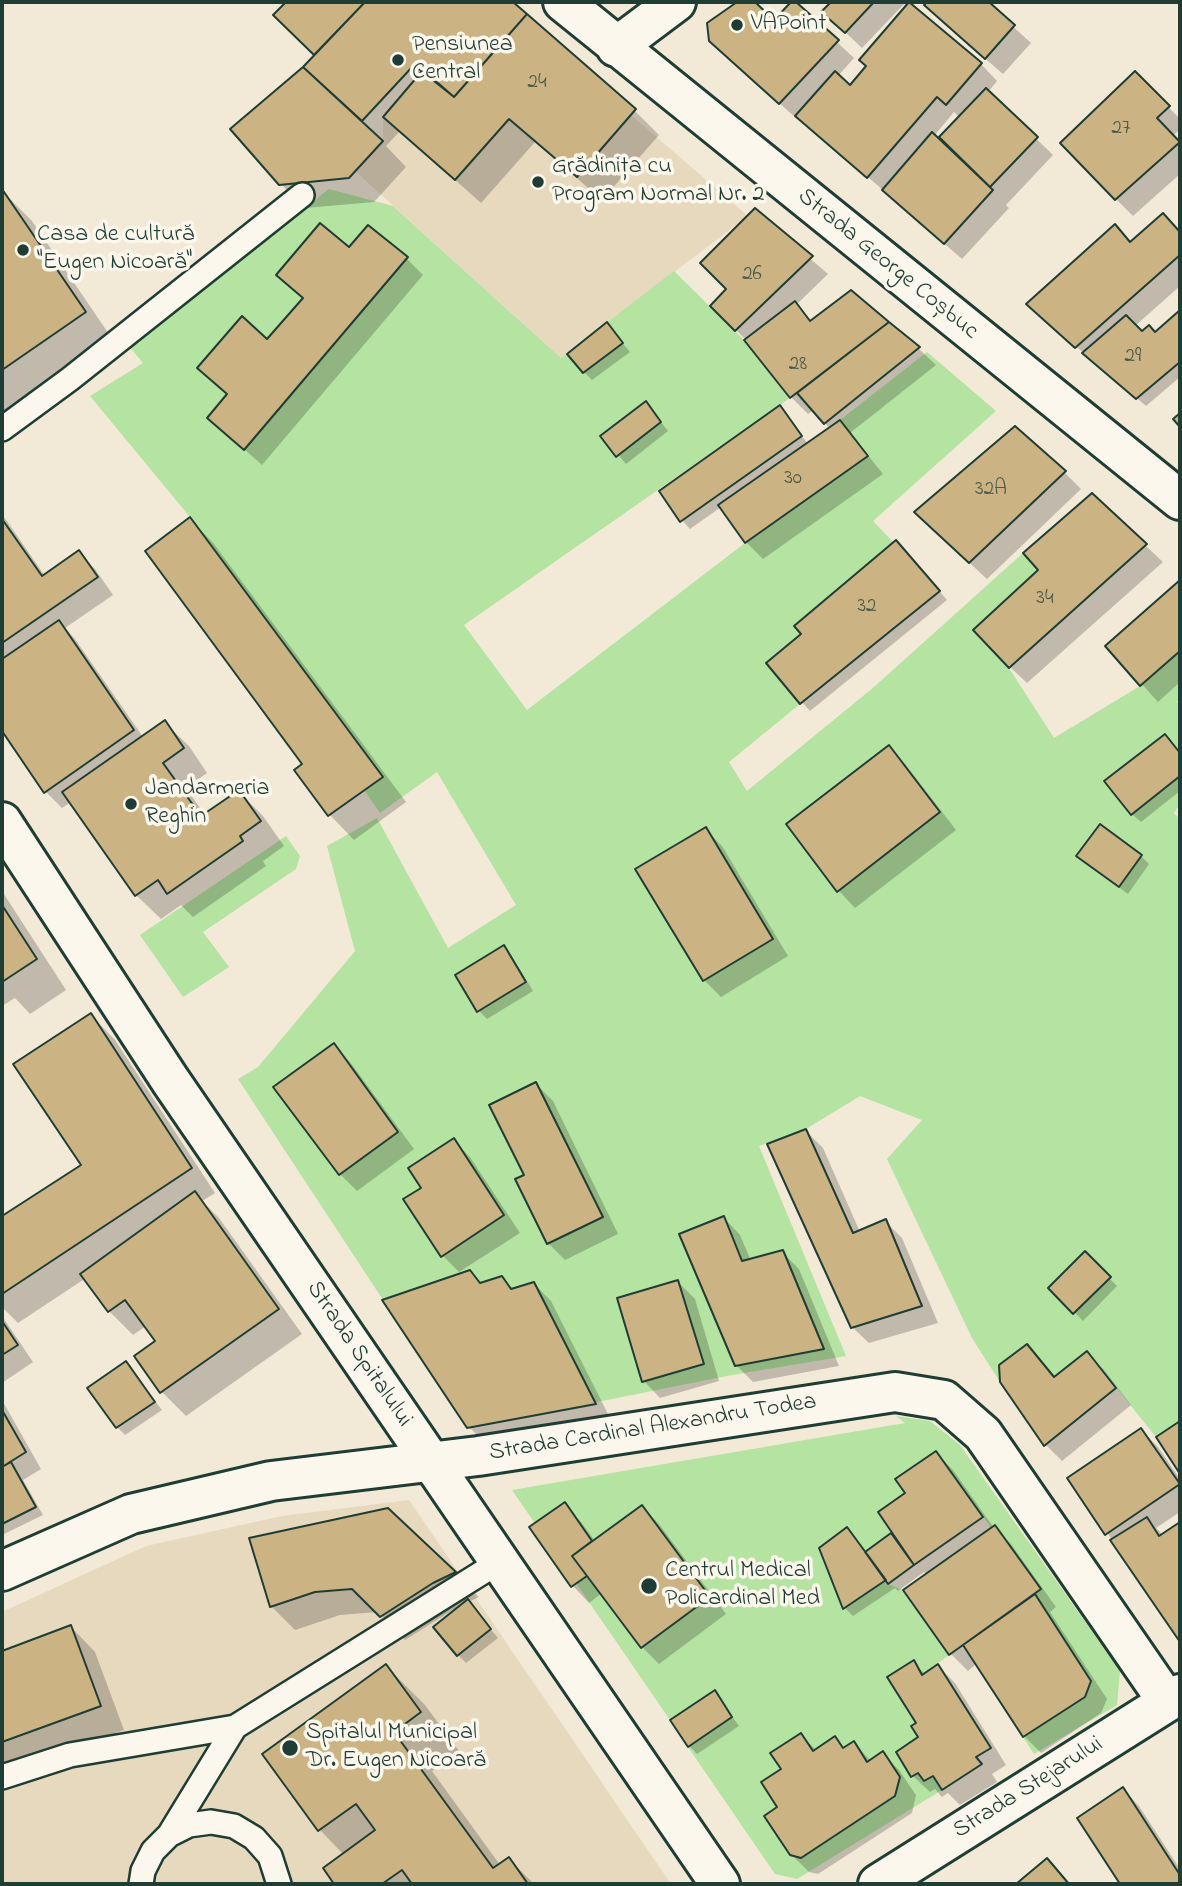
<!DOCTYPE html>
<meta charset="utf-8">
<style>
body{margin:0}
#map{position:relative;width:1182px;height:1886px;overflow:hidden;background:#f2e9d7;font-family:"Indie Flower",sans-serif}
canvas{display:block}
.frame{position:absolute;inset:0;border:4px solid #1f3d34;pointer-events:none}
</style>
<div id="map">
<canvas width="1182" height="1886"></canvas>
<div class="frame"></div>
</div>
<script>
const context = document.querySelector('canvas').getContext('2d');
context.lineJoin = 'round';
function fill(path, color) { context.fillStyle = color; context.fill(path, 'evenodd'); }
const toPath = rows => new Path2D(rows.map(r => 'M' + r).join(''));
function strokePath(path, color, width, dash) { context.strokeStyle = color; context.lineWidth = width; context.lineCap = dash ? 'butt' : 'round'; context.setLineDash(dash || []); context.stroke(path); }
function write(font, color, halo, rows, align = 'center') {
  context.font = font + ' "Indie Flower",sans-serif'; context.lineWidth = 7; context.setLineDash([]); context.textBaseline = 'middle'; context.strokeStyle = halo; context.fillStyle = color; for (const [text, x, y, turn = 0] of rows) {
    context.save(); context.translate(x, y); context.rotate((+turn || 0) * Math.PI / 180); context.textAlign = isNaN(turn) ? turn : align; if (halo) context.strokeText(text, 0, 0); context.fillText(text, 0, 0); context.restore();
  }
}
const built = toPath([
 [527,14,636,109,631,115,748,216,561,358,356,172,383,141,383,117,423,70,454,97],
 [409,1500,671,1884,2,1884,2,1612,146,1546,282,1516]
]);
const green = toPath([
 [329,189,393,206,561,358,674,271,744,340,790,398,464,625,527,710,745,543,867,456,840,420,927,352,996,411,873,521,893,542,795,626,801,634,766,663,800,704,729,762,747,791,874,687,1023,553,1038,570,973,630,1009,668,1054,738,1140,686,1180,651,1180,698,1177,702,1180,706,1180,804,1174,813,1180,819,1180,1421,1156,1437,1087,1351,1054,1377,1027,1344,999,1365,1000,1382,972,1338,887,1159,922,1120,860,1096,806,1129,759,1146,846,1356,732,1375,467,1428,238,1079,258,1067,355,951,327,846,377,818,448,948,516,905,437,772,380,813,364,790,382,776,190,517,90,396,143,363,128,345],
 [286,836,300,856,296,869,203,932,229,967,183,997,140,935],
 [896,1416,930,1421,960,1445,1120,1671,1117,1705,1034,1754,1023,1737,1085,1697,1091,1681,1035,1594,1041,1589,995,1525,991,1528,936,1451,895,1479,905,1493,878,1512,891,1533,865,1552,847,1528,819,1548,843,1608,886,1580,888,1584,903,1590,949,1655,922,1675,913,1660,887,1677,916,1723,911,1726,918,1737,896,1752,918,1773,933,1776,942,1790,797,1879,775,1874,688,1747,732,1717,715,1691,670,1720,512,1490,905,1423]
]);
const shadow = toPath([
 [288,2,510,2,635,111,659,135,602,200,535,142,481,203,400,131,386,146,406,167,374,202,305,208,281,184,304,68,316,55,275,15],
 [740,2,753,2,774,23,794,2,854,58,838,76,850,87,981,64,997,81,988,92,1053,155,1006,205,1009,208,962,259,799,117,797,119,728,57,709,23],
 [954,112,960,118,939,140,934,136],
 [833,2,906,2,862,48,824,12],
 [930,2,986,2,1031,43,1003,74,943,22,927,5],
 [1135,73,1180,119,1180,129,1173,136,1180,144,1180,174,1133,216,1116,199],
 [2,191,32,221,115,343,2,421],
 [755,211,828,274,796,305,813,322,851,292,919,349,936,365,850,433,883,474,763,559,746,542,721,507,690,529,682,520,780,408,808,444,830,429,814,410,808,414,791,397,746,340,712,306,728,289],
 [1163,215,1180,233,1180,286,1135,326,1142,334,1155,334,1180,312,1180,377,1146,406,1045,320,1115,226,1132,243],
 [349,249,406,258,423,275,262,465,209,418,228,395,200,368,268,342],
 [607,325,630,352,592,380,584,372],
 [646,403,668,431,626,464,603,437],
 [1064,472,1081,489,987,579,933,529],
 [1092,496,1163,562,1027,683,1010,667,1040,570],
 [2,514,45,576,79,553,95,569,113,595,65,628,75,639,143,737,164,722,189,746,207,773,186,788,205,815,239,792,263,816,284,846,263,861,266,866,193,917,181,905,161,919,136,895,71,802,62,808,45,791,2,727],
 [190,519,214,544,406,802,354,840,330,815,296,770,304,765],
 [904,550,947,600,810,711,768,664],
 [1180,582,1180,682,1158,702,1108,646],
 [1173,744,1180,754,1180,791,1141,822,1132,814],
 [889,747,905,764,956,830,855,908,839,891,788,825],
 [705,829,722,846,788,956,721,997,704,980],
 [1078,856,1141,856,1149,864,1128,894],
 [2,891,66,990,30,1014,15,998,2,1006],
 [503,947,511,955,533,991,487,1019,479,1011,457,975],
 [91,1015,115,1040,215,1193,202,1201,219,1218,302,1334,186,1416,162,1392,157,1342,146,1326,133,1335,109,1311,86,1278,18,1323,2,1307,2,1218,84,1166],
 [333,1045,350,1062,414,1149,357,1191,340,1174],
 [536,1084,553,1101,618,1234,565,1260,548,1243,517,1180,527,1176],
 [806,1131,823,1148,860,1232,885,1221,902,1238,938,1323,869,1343,852,1327],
 [453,1140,470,1157,520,1233,459,1272,443,1256,424,1188],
 [724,1218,740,1235,751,1261,782,1252,799,1269,839,1366,753,1382,736,1365],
 [1085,1254,1117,1286,1083,1321,1051,1288],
 [469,1272,481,1284,502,1278,514,1290,534,1284,551,1301,611,1420,486,1444,469,1427],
 [678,1282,695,1299,719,1381,660,1398,644,1381],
 [2,1316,33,1362,2,1383],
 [1027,1346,1056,1378,1087,1354,1104,1370,1131,1405,1062,1461,1045,1444],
 [126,1363,162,1410,125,1435,117,1427],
 [2,1400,41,1469,23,1480,43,1515,4,1534,2,1532],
 [1141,1430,1158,1447,1180,1479,1180,1512,1156,1528,1163,1535,1180,1524,1180,1638,1070,1479],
 [936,1453,953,1470,994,1528,1011,1544,1056,1607,1050,1612,1107,1699,1101,1713,1041,1753,1024,1736,977,1663,968,1671,951,1654,905,1591,927,1575,924,1572,898,1591,895,1588,853,1616,845,1608,855,1538,866,1553,891,1535,899,1543,900,1541,907,1494],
 [564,1505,581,1522,595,1541,642,1507,659,1524,726,1614,659,1664,642,1647,602,1593,589,1603,573,1586,532,1527],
 [388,1510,479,1597,468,1602,498,1638,466,1663,458,1655,454,1609,405,1640,378,1612,340,1615,295,1630,271,1606],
 [71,1627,95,1652,124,1730,2,1775,2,1653],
 [913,1662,926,1675,938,1666,955,1683,1006,1765,992,1774,997,1782,960,1805,948,1793,942,1797,935,1789,930,1792,913,1776,921,1738],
 [386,1666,425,1705,459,1751,432,1771,500,1865,509,1859,534,1884,336,1884,325,1869,344,1855,320,1830,265,1754],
 [715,1693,739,1726,697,1754,689,1746],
 [801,1735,816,1750,834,1738,845,1749,854,1743,870,1760,883,1754,899,1770,916,1795,912,1813,818,1874,809,1872,791,1854,780,1807,783,1769],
 [1123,1789,1139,1806,1180,1869,1180,1884,1122,1884,1079,1818]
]);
const building = toPath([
 [286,2,365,2,314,55,273,15,286,2],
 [365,2,513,2,527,14,454,97,414,65,362,121,303,67,365,2],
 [737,2,755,2,774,20,791,2,796,2,839,40,779,104,709,41,707,23,737,2],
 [831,2,874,2,845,33,821,12,831,2],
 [909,2,982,63,946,105,937,97,867,178,795,116,835,71,850,85,866,66,859,60,909,2],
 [927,2,989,2,1015,25,985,59,924,5,927,2],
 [527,14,636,109,577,177,509,119,455,180,383,117,423,70,454,97,527,14],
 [303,67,383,141,349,178,279,185,230,129,303,67],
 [1135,71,1170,106,1157,118,1180,142,1115,200,1060,143,1135,71],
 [986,88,1038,137,990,187,939,137,986,88],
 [932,132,993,190,944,244,882,190,932,132],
 [2,189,86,312,2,370,2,189],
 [755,208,813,256,735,331,710,306,726,289,700,263,755,208],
 [1163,213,1180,232,1180,255,1075,348,1026,304,1115,224,1130,242,1163,213],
 [320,223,349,247,368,225,408,257,244,450,207,418,227,394,197,368,242,316,267,339,303,298,276,275,320,223],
 [851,290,889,322,790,398,744,340,795,301,810,321,851,290],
 [1180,310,1180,362,1136,399,1082,353,1126,315,1142,331,1149,325,1155,332,1180,310],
 [607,322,623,343,583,373,567,354,607,322],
 [889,322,920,347,824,424,797,393,889,322],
 [646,401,661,422,616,457,600,436,646,401],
 [780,405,802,436,680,522,659,491,780,405],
 [1180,413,1180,427,1173,419,1180,413],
 [840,420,868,456,745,543,718,505,840,420],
 [1015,426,1066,471,969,563,914,512,1015,426],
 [1092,493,1147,544,1009,668,973,630,1038,570,1023,553,1092,493],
 [190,517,383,777,328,816,294,770,302,764,145,551,190,517],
 [2,519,42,576,79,550,98,577,2,643,2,519],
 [896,540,940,591,800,704,766,663,801,634,794,626,896,540],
 [1180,580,1180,651,1140,686,1105,646,1180,580],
 [59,620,134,730,44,793,2,731,2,659,59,620],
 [165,720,184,748,163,763,201,816,239,790,261,821,240,836,243,841,167,894,158,880,135,896,62,792,165,720],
 [1165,734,1180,753,1180,776,1131,815,1104,781,1165,734],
 [889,745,940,812,837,892,786,824,889,745],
 [1100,824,1142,855,1119,887,1076,856,1100,824],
 [706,827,773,939,703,981,635,869,706,827],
 [2,905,37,959,2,982,2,905],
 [504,945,526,982,477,1012,455,975,504,945],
 [91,1013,192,1168,2,1294,2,1216,81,1165,13,1064,91,1013],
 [334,1043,398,1132,339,1175,273,1087,334,1043],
 [536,1082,603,1217,547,1244,515,1179,524,1175,489,1105,536,1082],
 [806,1129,853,1233,886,1219,922,1306,851,1328,767,1144,806,1129],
 [454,1138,504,1215,441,1257,403,1199,421,1188,408,1168,454,1138],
 [195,1191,279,1309,160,1393,134,1356,155,1341,125,1300,108,1312,80,1274,195,1191],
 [724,1216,742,1261,783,1250,824,1349,735,1366,679,1234,724,1216],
 [1085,1251,1111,1277,1073,1314,1048,1288,1085,1251],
 [470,1270,480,1283,502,1276,511,1289,534,1282,596,1404,467,1428,382,1300,470,1270],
 [678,1280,704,1364,642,1382,617,1298,678,1280],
 [2,1321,18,1345,2,1355,2,1321],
 [1027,1344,1054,1377,1087,1351,1116,1388,1044,1446,1000,1382,999,1365,1027,1344],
 [126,1361,155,1402,116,1428,87,1388,126,1361],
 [2,1410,26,1452,2,1467,2,1410],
 [1180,1421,1180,1474,1156,1437,1180,1421],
 [1141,1428,1180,1484,1105,1535,1067,1478,1141,1428],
 [936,1451,983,1517,914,1565,878,1512,905,1493,895,1479,936,1451],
 [11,1462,36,1507,2,1524,2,1467,11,1462],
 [565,1502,592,1541,572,1556,587,1576,571,1587,529,1527,565,1502],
 [642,1505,710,1597,641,1648,572,1556,642,1505],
 [388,1508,456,1572,433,1583,380,1617,352,1589,315,1592,270,1607,249,1538,388,1508],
 [1147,1517,1159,1536,1180,1522,1180,1642,1110,1540,1147,1517],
 [995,1525,1041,1589,949,1655,903,1590,995,1525],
 [847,1527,886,1580,843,1609,819,1548,847,1527],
 [891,1533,914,1565,888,1584,865,1552,891,1533],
 [1035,1594,1091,1681,1085,1697,1023,1737,963,1645,1035,1594],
 [468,1599,491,1629,457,1656,433,1627,468,1599],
 [71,1625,101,1706,2,1742,2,1651,71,1625],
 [914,1660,922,1675,938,1664,991,1748,976,1757,982,1764,942,1790,933,1776,924,1781,918,1773,911,1777,896,1752,918,1737,911,1726,916,1723,887,1677,914,1660],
 [386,1664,421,1712,394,1732,493,1868,509,1857,528,1884,412,1884,402,1870,382,1884,334,1884,323,1868,375,1830,356,1804,318,1831,262,1754,386,1664],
 [715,1690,732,1717,688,1747,670,1720,715,1690],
 [801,1733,813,1751,835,1736,843,1748,854,1741,867,1762,883,1751,900,1777,895,1796,801,1858,790,1855,764,1816,777,1807,761,1782,781,1769,770,1753,801,1733],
 [1123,1787,1180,1875,1180,1884,1120,1884,1077,1818,1123,1787],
 [1047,1858,1069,1884,1016,1884,1047,1858]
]);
const service = toPath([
 [2,429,70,379,302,195],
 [2,1777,70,1755,235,1727],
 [169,1835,235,1727,499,1562],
 [141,1884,143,1871,153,1851,169,1835,189,1825,211,1822,234,1826,254,1838,270,1856,279,1884]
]);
const minor = toPath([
 [563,2,1180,500],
 [616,47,676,2],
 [2,822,170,1080,720,1884],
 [2,1571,131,1514,271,1481,478,1456,895,1392,944,1400,983,1434,1167,1701]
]);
const tertiary = toPath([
 [878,1884,1180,1694]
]);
const markers = [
 [737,25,7,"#1f3d34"],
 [398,60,7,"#1f3d34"],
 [538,182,7,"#1f3d34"],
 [23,250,7,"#1f3d34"],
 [131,804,7,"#1f3d34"],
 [649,1586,9,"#1f3d34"],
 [290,1748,9,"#1f3d34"]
];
const numberNames = [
 ["24",537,84],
 ["27",1121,130],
 ["26",752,276],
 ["29",1133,358],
 ["28",798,366],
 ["30",793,480],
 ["32A",991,491],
 ["34",1045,600],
 ["32",867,608]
];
const poiNames = [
 ["VAPoint",751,25],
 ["Pensiunea",412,46],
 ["Central",412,74],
 ["Grădinița cu",552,168],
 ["Program Normal Nr. 2",552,196],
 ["Casa de cultură",37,236],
 ["\"Eugen Nicoară\"",37,264],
 ["Jandarmeria",145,790],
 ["Reghin",145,818],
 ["Centrul Medical",665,1572],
 ["Policardinal Med",665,1600],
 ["Spitalul Municipal",306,1734],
 ["Dr. Eugen Nicoară",306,1762]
];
const streetNames = [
 ["Strada George Coșbuc",887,265,39],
 ["Strada Spitalului",358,1355,56],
 ["Strada Cardinal Alexandru Todea",653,1429,-9],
 ["Strada Stejarului",1029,1789,-32]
];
fill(built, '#e7d9be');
fill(green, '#b4e3a2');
fill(shadow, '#0003');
fill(building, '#ccb383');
strokePath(building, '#1f3d34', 2);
strokePath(service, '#1f3d34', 28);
strokePath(minor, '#1f3d34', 44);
strokePath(tertiary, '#1f3d34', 44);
strokePath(service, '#fbf7ec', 23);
strokePath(minor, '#fbf7ec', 38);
strokePath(tertiary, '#fbf7ec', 38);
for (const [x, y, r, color] of markers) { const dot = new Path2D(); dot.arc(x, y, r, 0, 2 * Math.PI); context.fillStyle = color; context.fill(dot); strokePath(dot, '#fbf7ec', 2.5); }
write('21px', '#4a5a48', null, numberNames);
write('24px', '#1f3d34', '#fbf7ec', poiNames, 'left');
write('24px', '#1f3d34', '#fbf7ec', streetNames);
</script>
